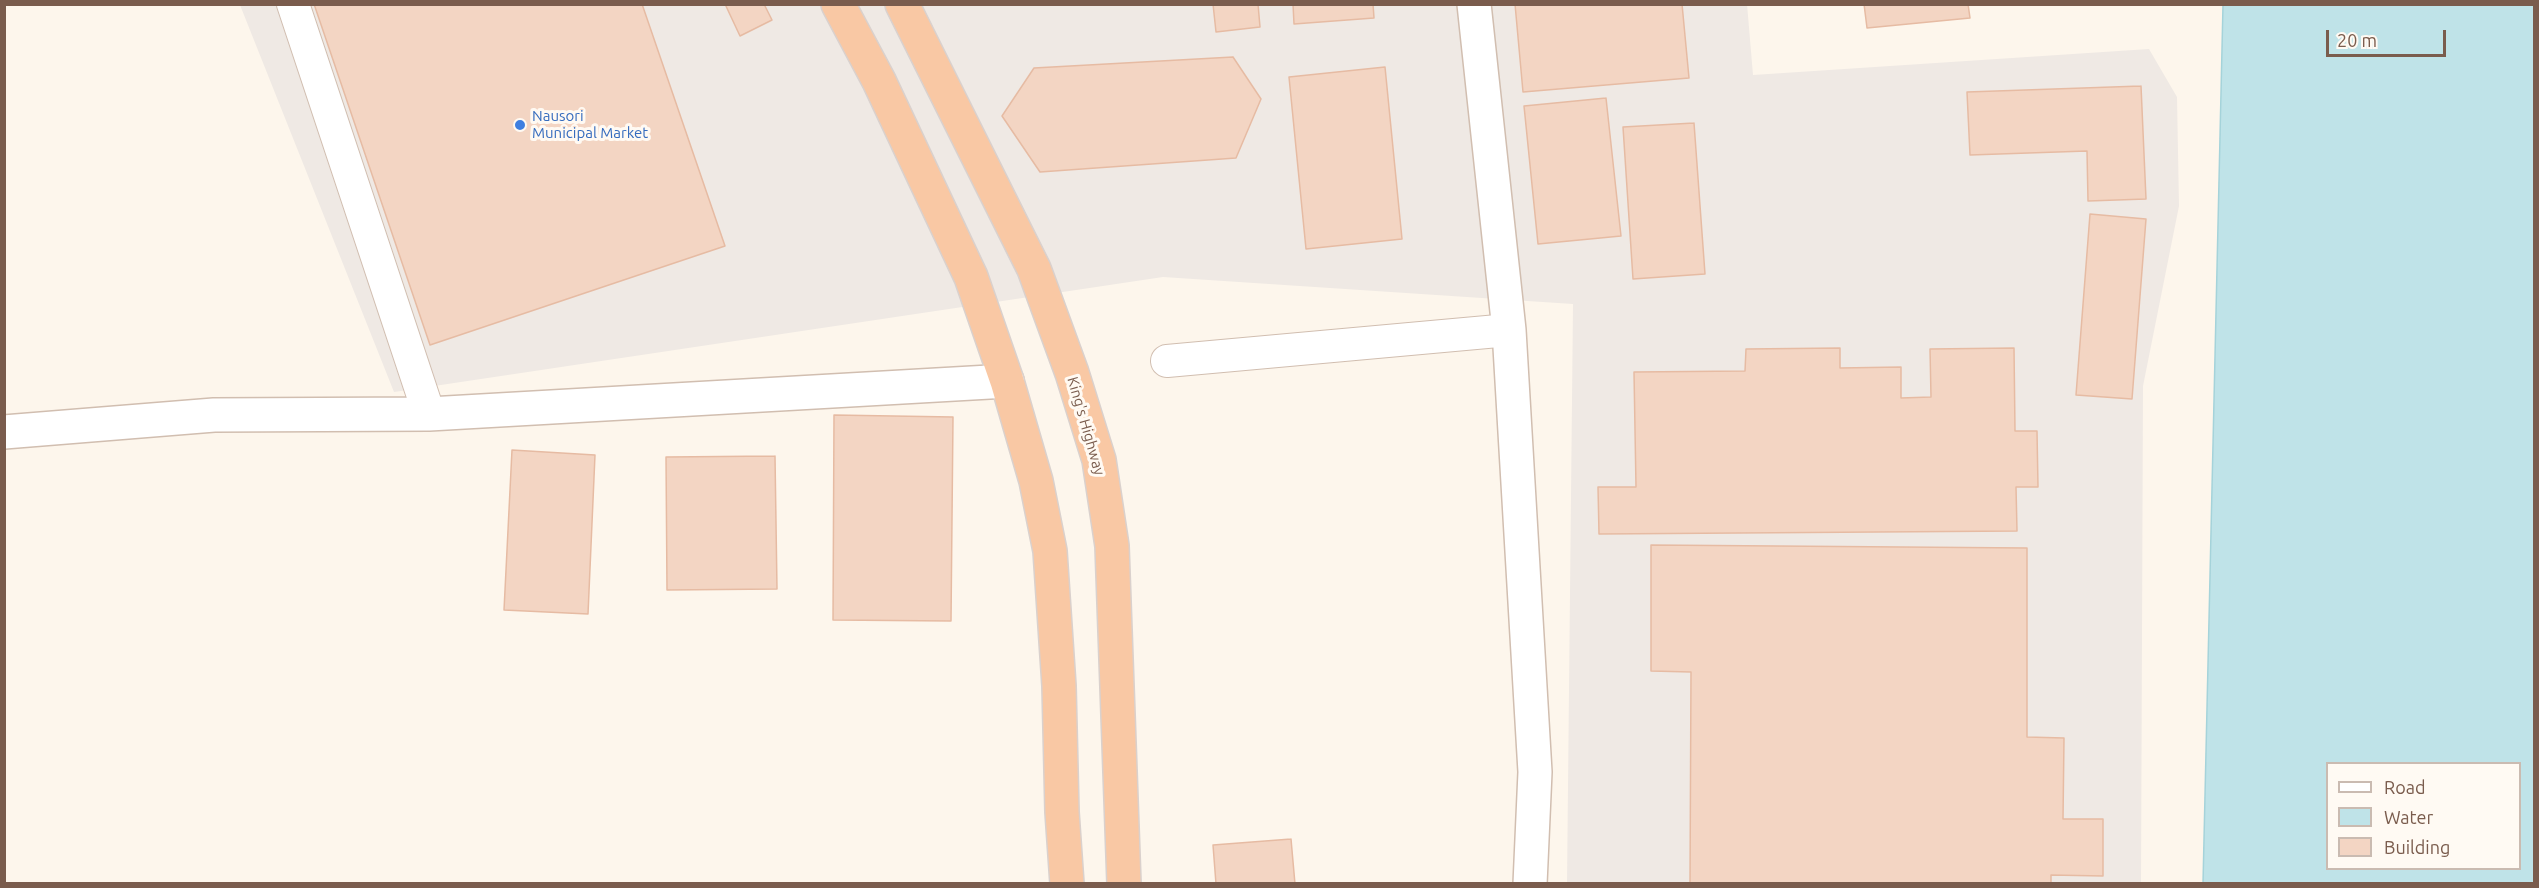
<!DOCTYPE html>
<style>
body{margin:0}
#map{position:relative;width:2539px;height:888px;overflow:hidden;background:#fdf6ec;font-family:Ubuntu,sans-serif}
canvas{display:block}
.frame{position:absolute;inset:0;border:6px solid #7a5c4d;pointer-events:none}
.legend{position:absolute;left:2326px;top:762px;width:195px;height:108px;box-sizing:border-box;background:#fffaf3;border:2px solid #cabbb1;margin:0;padding:8px 10px;list-style:none;font-size:18px;color:#7a5c4d}
.legend li{display:flex;align-items:center;gap:12px;height:30px}
.legend b{width:30px;border:2px solid #cabbb1}
.scale{position:absolute;left:2326px;top:30px;width:120px;height:27px;box-sizing:border-box;border:3px solid #7a5c4d;border-top:0;padding-left:8px;font-size:18px;line-height:21px;white-space:nowrap;color:#7a5c4d;-webkit-text-stroke:4px #fffaf3;paint-order:stroke}
</style>
<div id="map">
<canvas width="2539" height="888"></canvas>
<div class="frame"></div>
<ul class="legend">
<li><b style="height:8px;background:#fff"></b>Road</li>
<li><b style="height:16px;background:#bfe3e8"></b>Water</li>
<li><b style="height:16px;background:#f3d5c3"></b>Building</li>
</ul>
<div class="scale">20 m</div>
</div>
<script>
const context = document.querySelector('canvas').getContext('2d');
context.lineJoin = 'round';
function fill(path, color) { context.fillStyle = color; context.fill(path, 'evenodd'); }
const toPath = rows => new Path2D(rows.map(r => 'M' + r).join(''));
function strokePath(path, color, width, dash) { context.strokeStyle = color; context.lineWidth = width; context.lineCap = dash ? 'butt' : 'round'; context.setLineDash(dash || []); context.stroke(path); }
function write(font, color, halo, rows, align = 'center') {
  context.font = font + ' Ubuntu,sans-serif'; context.lineWidth = 6; context.setLineDash([]); context.textBaseline = 'middle'; context.strokeStyle = halo; context.fillStyle = color; for (const [text, x, y, turn = 0] of rows) {
    context.save(); context.translate(x, y); context.rotate((+turn || 0) * Math.PI / 180); context.textAlign = isNaN(turn) ? turn : align; if (halo) context.strokeText(text, 0, 0); context.fillText(text, 0, 0); context.restore();
  }
}
const industrial = toPath([
 [1747,4,1753,75,2149,49,2177,97,2179,206,2143,386,2141,883,1567,883,1573,304,1163,277,394,392,240,5]
]);
const water = toPath([
 [2223,5,2534,5,2534,883,2203,883,2223,5],
 [2328,764,2520,764,2520,868,2328,868,2328,764]
]);
const building = toPath([
 [314,4,642,4,725,246,430,345,314,4],
 [725,4,764,4,772,20,740,36,725,4],
 [1213,4,1258,4,1260,27,1216,32,1213,4],
 [1293,4,1373,4,1374,18,1294,24,1293,4],
 [1515,4,1682,4,1689,78,1523,92,1515,4],
 [1864,4,1968,4,1970,18,1867,28,1864,4],
 [1233,57,1261,99,1236,158,1040,172,1002,116,1034,68,1233,57],
 [1385,67,1402,239,1306,249,1289,77,1385,67],
 [2141,86,2146,199,2088,201,2087,151,1970,155,1967,92,2141,86],
 [1606,98,1621,236,1538,244,1524,106,1606,98],
 [1694,123,1705,274,1633,279,1623,127,1694,123],
 [2090,214,2146,219,2132,399,2076,395,2090,214],
 [1840,348,1840,368,1901,367,1901,398,1931,397,1930,349,2014,348,2015,431,2037,431,2038,487,2016,487,2017,531,1599,534,1598,487,1636,487,1634,372,1745,371,1746,349,1840,348],
 [834,415,953,417,951,621,833,620,834,415],
 [512,450,595,455,588,614,504,610,512,450],
 [775,456,777,589,667,590,666,457,775,456],
 [1651,545,2027,548,2027,737,2064,738,2063,819,2103,819,2103,876,2051,875,2051,884,1690,884,1691,672,1651,671,1651,545],
 [1291,839,1295,884,1216,884,1213,845,1291,839]
]);
const minor = toPath([
 [293,4,429,414],
 [1167,361,1509,330]
]);
const tertiary = toPath([
 [1474,4,1509,330,1535,772,1530,884],
 [4,432,214,415,429,414,1007,381]
]);
const trunk = toPath([
 [838,4,879,81,971,277,1007,381,1036,481,1050,551,1059,686,1062,812,1067,884],
 [902,4,1034,269,1072,373,1099,460,1112,546,1124,884]
]);
const markers = [
 [520,125,6,"#3f7fe0"]
];
const shopNames = [
 ["Nausori",532,116],
 ["Municipal Market",532,133]
];
const streetNames = [
 ["King's Highway",1086,426,74]
];
fill(industrial, '#efe9e4');
fill(water, '#bfe3e8');
strokePath(water, '#a5d3da', 1.5);
fill(building, '#f3d5c3');
strokePath(building, '#e6bba3', 1.5);
strokePath(minor, '#d1beb0', 34);
strokePath(tertiary, '#d1beb0', 36);
strokePath(trunk, '#dad1cd', 36);
strokePath(minor, '#fff', 32);
strokePath(tertiary, '#fff', 33);
strokePath(trunk, '#f9c8a4', 33);
for (const [x, y, r, color] of markers) { const dot = new Path2D(); dot.arc(x, y, r, 0, 2 * Math.PI); context.fillStyle = color; context.fill(dot); strokePath(dot, '#fffaf3', 2); }
write('15px', '#366cbe', '#fffaf3', shopNames, 'left');
write('15px', '#7a5c4d', '#fffaf3', streetNames);
</script>
